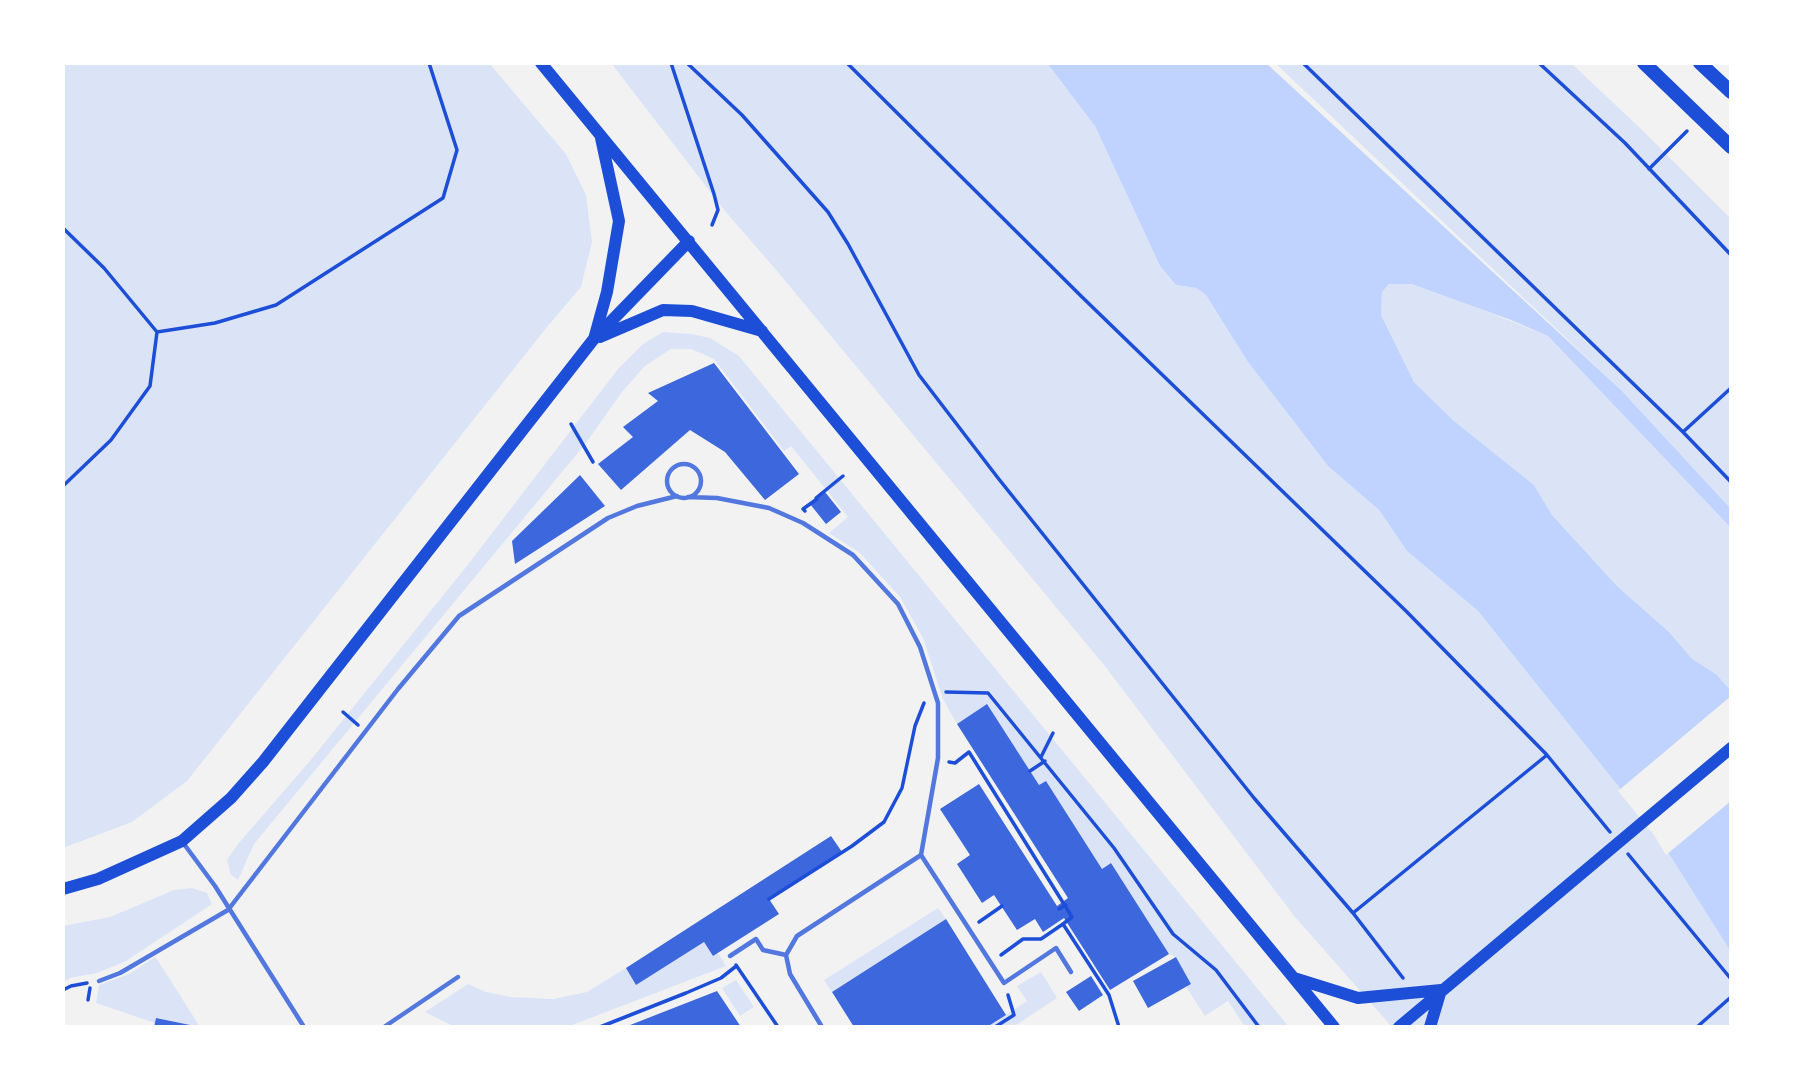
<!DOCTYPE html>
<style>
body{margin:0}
#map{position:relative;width:1794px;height:1090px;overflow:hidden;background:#f2f2f2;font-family:Quicksand,sans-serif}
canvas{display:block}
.frame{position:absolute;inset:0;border:65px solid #fff;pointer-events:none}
</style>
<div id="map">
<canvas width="1794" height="1090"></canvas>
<div class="frame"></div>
</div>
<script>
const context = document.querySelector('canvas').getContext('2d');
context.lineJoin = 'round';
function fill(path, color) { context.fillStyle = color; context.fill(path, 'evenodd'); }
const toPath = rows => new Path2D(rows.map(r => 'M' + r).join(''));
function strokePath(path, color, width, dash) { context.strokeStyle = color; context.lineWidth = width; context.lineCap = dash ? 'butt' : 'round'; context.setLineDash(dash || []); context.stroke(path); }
const green = toPath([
 [63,63,489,63,566,154,586,195,592,242,581,287,547,327,187,781,132,822,63,848],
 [611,63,1047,63,1095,126,1160,266,1176,285,1196,288,1206,295,1248,362,1328,466,1379,510,1407,551,1478,611,1657,833,1731,952,1731,1027,1392,1027,1295,917,1104,665,777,271,725,211],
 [1275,63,1571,63,1639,127,1731,219,1731,509,1621,390],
 [1389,284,1412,284,1441,293,1548,336,1731,528,1731,691,1717,675,1692,660,1669,632,1617,586,1552,515,1534,485,1454,421,1414,382,1381,315,1382,292],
 [663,332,692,334,710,338,739,356,1289,1027,1245,1027,1228,1001,1205,1016,1186,987,1191,984,1176,957,1169,954,1111,863,1102,869,1046,781,1039,785,986,705,957,724,943,699,923,638,900,597,860,553,829,533,848,517,791,446,784,451,714,359,691,349,671,349,645,366,622,392,586,443,254,844,238,880,231,875,227,860,238,844,309,762,466,567,618,369,643,344],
 [192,888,207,893,212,904,126,961,97,973,70,978,63,982,63,926,110,917,174,890],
 [938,908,946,919,832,992,824,980],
 [704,942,713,956,718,953,726,966,567,1027,455,1027,425,1012,468,984,486,992,511,997,553,999,587,992,626,968],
 [155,957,157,959,200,1027,190,1027,190,1025,156,1018,155,1023,96,1003,99,985,129,974],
 [1041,972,1057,998,1013,1027,987,1027,1027,1001,1017,986],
 [736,980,754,1007,740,1016,722,988]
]);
const water = toPath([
 [1047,63,1266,63,1621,390,1731,509,1731,528,1548,336,1511,320,1412,284,1389,284,1382,292,1381,315,1414,382,1454,421,1534,485,1552,515,1617,586,1669,632,1692,659,1717,675,1731,691,1731,952,1656,833,1478,611,1407,551,1379,510,1328,466,1248,362,1206,295,1196,288,1176,285,1160,266,1095,126]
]);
const pier = toPath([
 [1731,696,1731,801,1666,855,1654,835,1618,791]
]);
const building = toPath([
 [714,363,799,474,765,500,725,452,690,430,621,490,598,464,633,437,623,427,658,401,648,393],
 [580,475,605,506,515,564,512,541],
 [825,492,841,512,826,524,810,504],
 [987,704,1039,785,1046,781,1102,869,1111,863,1169,954,1110,990,1064,918,1043,932,1035,919,1017,930,994,895,982,903,957,864,970,855,940,809,979,784,1057,906,1068,898,957,724],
 [831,836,842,852,769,899,779,914,713,956,704,942,636,985,626,968],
 [946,919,1006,1015,987,1027,854,1027,832,992],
 [1176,957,1191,984,1148,1008,1133,981],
 [1091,976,1103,995,1079,1011,1066,992],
 [717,991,741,1027,625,1027],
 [156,1018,195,1026,195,1027,154,1027]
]);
const path = toPath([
 [671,63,714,194,718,210,712,225],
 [687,63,742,115,828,212,848,244,919,375,998,478,1254,798,1353,913,1403,978],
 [847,63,1081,296,1406,611,1547,755,1610,832],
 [1303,63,1683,432,1731,482],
 [1539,63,1625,143,1731,255],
 [1649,169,1687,131],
 [63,228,104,268,157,332,150,386,111,440,63,486],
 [157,332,215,323,276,305,443,198,457,150,429,63],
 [571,424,593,462],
 [1683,432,1731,388],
 [816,498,843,476],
 [805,511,803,509,817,499],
 [946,692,988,693,1114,848,1173,934,1216,970,1259,1027],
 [343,712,358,725],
 [1041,757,1053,733],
 [949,762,955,763,969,752,1072,917,1063,924,1109,995,1119,1027],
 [1030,771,1045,761],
 [1628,854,1731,979],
 [769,899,852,846,884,822,902,788,915,726,924,703],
 [1059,909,1066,905],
 [1353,913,1547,755],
 [979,922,1002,906],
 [1001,955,1023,939,1041,939,1063,924],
 [736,965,778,1027],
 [63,990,71,986,87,983],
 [88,1000,90,988],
 [600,1027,686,993,721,978,735,967],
 [995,1027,1014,1015,1008,995],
 [1697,1027,1731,997]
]);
const service = toPath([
 '667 481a17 17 0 1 1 34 0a17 17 0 1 1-34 0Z',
 [688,497,717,498,769,508,803,523,853,555,898,604,920,647,938,703,938,758,921,855],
 [184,844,215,886,304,1027],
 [730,956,756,939,763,950,786,955],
 [99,981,120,973,228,910,398,689,459,616,608,518,637,506,677,496],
 [384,1027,458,977],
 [822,1027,790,974,786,955,797,936,921,855,1004,983,1056,948,1071,972]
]);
const secondary = toPath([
 [541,63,1334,1027],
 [600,337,663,310,692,311,762,331],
 [594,339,607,292,619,221,601,138],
 [63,889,98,879,182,841,231,798,263,762,593,340,689,241],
 [1294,978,1358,998,1441,990],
 [1399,1027,1731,748],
 [1430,1027,1441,990]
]);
const primary = toPath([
 [1644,63,1731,147],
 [1700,63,1731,92]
]);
fill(green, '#dbe4f7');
fill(water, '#bfd3fe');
fill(pier, '#f2f2f2');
fill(building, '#3d67dc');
strokePath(path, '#1d4ed8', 3.5);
strokePath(service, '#5277de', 4.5);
strokePath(secondary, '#1d4ed8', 12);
strokePath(primary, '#1d4ed8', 14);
</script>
